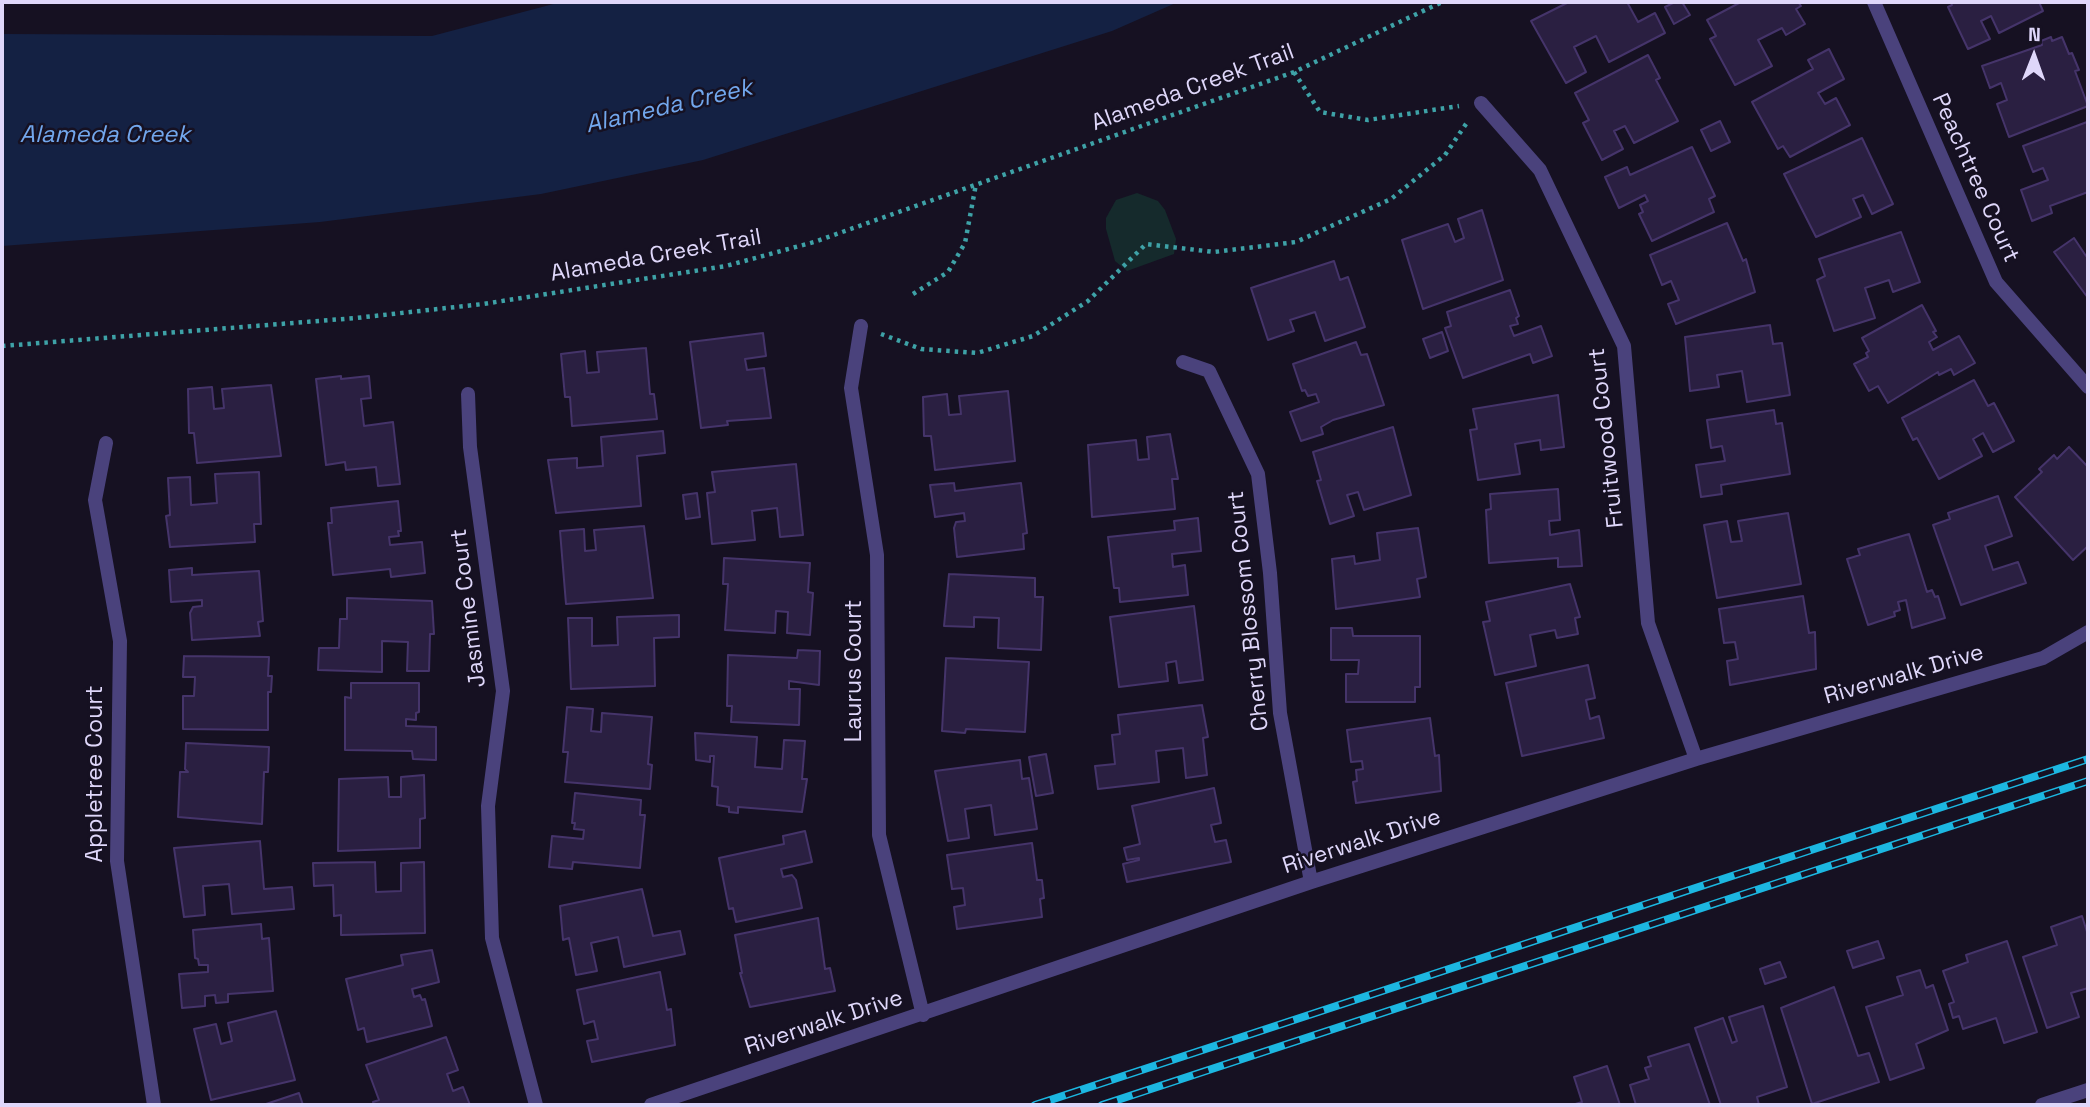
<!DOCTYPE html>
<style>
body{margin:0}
#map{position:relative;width:2090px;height:1107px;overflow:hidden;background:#161122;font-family:"Space Grotesk",sans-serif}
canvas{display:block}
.frame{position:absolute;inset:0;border:4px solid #dfd7fa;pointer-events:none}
.north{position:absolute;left:1999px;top:21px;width:70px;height:70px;-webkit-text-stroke:5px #161122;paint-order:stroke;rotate:1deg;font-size:19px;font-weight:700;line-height:28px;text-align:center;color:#dfd7fa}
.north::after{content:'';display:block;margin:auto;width:24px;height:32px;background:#dfd7fa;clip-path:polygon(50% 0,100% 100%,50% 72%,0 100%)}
</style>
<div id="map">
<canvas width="2090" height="1107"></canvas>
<div class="frame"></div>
<div class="north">N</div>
</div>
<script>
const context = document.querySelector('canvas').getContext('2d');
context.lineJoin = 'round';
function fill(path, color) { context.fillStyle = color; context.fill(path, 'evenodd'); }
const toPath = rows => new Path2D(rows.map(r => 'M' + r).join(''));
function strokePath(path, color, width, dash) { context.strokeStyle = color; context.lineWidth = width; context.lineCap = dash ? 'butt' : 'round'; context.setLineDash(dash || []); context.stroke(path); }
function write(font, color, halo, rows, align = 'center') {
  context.font = font + ' "Space Grotesk",sans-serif'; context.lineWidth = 5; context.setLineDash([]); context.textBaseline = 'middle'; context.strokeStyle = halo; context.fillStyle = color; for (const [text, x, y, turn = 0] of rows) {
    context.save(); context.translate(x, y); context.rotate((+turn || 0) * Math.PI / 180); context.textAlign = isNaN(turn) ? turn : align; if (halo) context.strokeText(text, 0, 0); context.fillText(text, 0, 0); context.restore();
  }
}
const green = toPath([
 [1137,193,1158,201,1165,210,1176,239,1174,254,1127,271,1115,261,1106,229,1106,218,1116,200]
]);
const water = toPath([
 [561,2,1178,2,1112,31,703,160,541,194,320,222,2,246,2,34,432,36]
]);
const building = toPath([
 [1569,2,1627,2,1638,22,1655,13,1665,33,1609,62,1596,36,1574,47,1586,72,1566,83,1531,21,1569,2],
 [1675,2,1682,2,1690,15,1674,24,1665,7,1675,2],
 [1741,2,1798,2,1801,6,1796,9,1805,24,1786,35,1782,28,1758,40,1772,66,1735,85,1710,39,1716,36,1707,20,1741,2],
 [1950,2,2039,2,2043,11,1999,33,1991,16,1981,21,1990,39,1968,49,1948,7,1952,5,1950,2],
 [2051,37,2052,41,2062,37,2069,54,2072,53,2079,70,2075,71,2088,106,2009,137,1997,104,2007,100,2001,83,1990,88,1982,66,2042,45,2041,41,2051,37],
 [1829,49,1844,79,1818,93,1825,104,1836,98,1850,125,1790,157,1783,146,1778,149,1752,102,1813,69,1808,60,1829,49],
 [1648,55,1660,78,1656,80,1678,121,1634,143,1625,126,1614,131,1623,149,1602,160,1583,123,1589,120,1575,93,1648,55],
 [1720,121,1730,142,1711,151,1701,130,1720,121],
 [2087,122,2088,192,2050,206,2052,213,2032,221,2021,190,2048,180,2043,168,2033,172,2023,146,2087,122],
 [1862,138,1893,204,1872,214,1863,195,1853,199,1861,217,1816,237,1784,174,1862,138],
 [1692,147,1715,196,1709,199,1714,212,1652,241,1639,214,1643,212,1640,205,1648,201,1645,195,1619,208,1605,177,1627,167,1630,175,1692,147],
 [1482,210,1503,280,1423,309,1402,240,1448,224,1455,242,1464,238,1458,219,1482,210],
 [1727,223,1743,261,1746,259,1755,292,1676,324,1668,304,1679,300,1671,281,1662,285,1650,255,1727,223],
 [1901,232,1920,282,1893,292,1889,280,1865,288,1875,318,1834,331,1817,280,1825,276,1819,259,1901,232],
 [2074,238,2086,256,2088,255,2088,298,2054,252,2074,238],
 [1334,261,1340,280,1348,277,1365,327,1325,341,1315,312,1290,320,1294,331,1268,340,1251,288,1334,261],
 [1510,290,1519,316,1516,318,1518,324,1510,326,1514,336,1541,326,1552,356,1533,363,1530,354,1463,378,1445,328,1451,326,1447,312,1510,290],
 [1922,305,1936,331,1933,332,1937,337,1929,342,1933,350,1959,336,1975,363,1954,375,1951,369,1939,375,1938,372,1888,403,1878,386,1869,391,1854,364,1868,357,1866,353,1869,351,1862,338,1922,305],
 [1770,325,1773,344,1782,343,1790,395,1747,402,1742,371,1717,375,1719,387,1690,391,1685,337,1770,325],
 [1442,332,1448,351,1430,358,1423,339,1442,332],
 [763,333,766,356,745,359,747,370,764,368,771,418,727,421,728,425,701,428,690,342,763,333],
 [1356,342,1361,355,1367,354,1384,405,1333,420,1321,427,1323,434,1301,441,1290,412,1319,402,1316,394,1308,396,1305,390,1302,391,1293,364,1356,342],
 [646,348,650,394,654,394,657,419,572,426,570,397,565,397,561,354,585,351,587,373,599,372,597,352,646,348],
 [341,376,341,379,369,376,371,398,361,399,364,426,393,422,400,484,378,486,376,467,346,470,345,462,326,465,316,379,341,376],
 [1974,380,1988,406,1994,403,2014,441,1993,452,1983,433,1973,439,1982,456,1939,479,1917,438,1913,440,1902,418,1974,380],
 [271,385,281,456,197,463,194,433,189,433,188,389,212,387,214,409,224,408,222,389,271,385],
 [1008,391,1015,461,935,470,931,436,924,436,923,397,947,394,949,415,961,414,959,396,1008,391],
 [1558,395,1564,447,1541,450,1540,440,1515,444,1520,474,1478,480,1470,430,1477,429,1473,409,1558,395],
 [1774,410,1776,424,1782,423,1790,474,1721,485,1722,494,1701,497,1696,465,1725,461,1722,446,1711,448,1707,420,1774,410],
 [1393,427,1411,495,1364,510,1358,492,1347,495,1354,516,1330,524,1317,481,1321,480,1313,452,1393,427],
 [663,431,665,453,637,456,641,506,556,513,548,460,577,458,577,468,603,466,601,437,663,431],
 [1170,434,1178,479,1172,479,1175,509,1092,517,1088,445,1136,440,1138,460,1149,459,1147,437,1170,434],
 [2069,447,2088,467,2088,546,2073,560,2015,497,2042,472,2039,469,2054,455,2057,459,2069,447],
 [796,464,803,535,780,537,777,508,752,511,755,540,712,544,707,493,715,492,712,472,796,464],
 [259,472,261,524,254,524,255,542,170,547,166,516,170,515,168,478,190,477,191,505,217,503,215,474,259,472],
 [954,483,955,491,1021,483,1027,533,1023,534,1024,549,957,557,954,528,956,522,965,521,964,513,935,517,930,485,954,483],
 [1558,489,1560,520,1549,521,1550,535,1579,530,1582,566,1558,567,1558,558,1489,563,1486,510,1491,509,1490,494,1558,489],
 [697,493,700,517,686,519,683,495,697,493],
 [1998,496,2012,536,1985,546,1993,570,2018,562,2026,583,1961,605,1933,525,1950,519,1948,513,1998,496],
 [398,501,401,531,398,531,399,536,389,537,390,545,422,542,425,573,391,577,390,569,333,575,328,523,332,523,331,508,398,501],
 [1788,513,1801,584,1717,598,1704,525,1727,521,1731,542,1742,541,1738,521,1788,513],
 [1198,518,1201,551,1172,554,1173,567,1185,565,1188,595,1120,602,1119,588,1114,588,1108,537,1175,530,1174,521,1198,518],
 [644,526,653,598,566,604,560,531,584,529,585,551,596,550,594,530,644,526],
 [1418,528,1426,577,1417,579,1420,597,1336,609,1332,559,1354,556,1355,564,1380,560,1377,533,1418,528],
 [1909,534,1927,592,1932,590,1935,597,1938,596,1945,618,1912,628,1906,600,1898,602,1900,610,1894,612,1895,616,1868,625,1847,559,1860,555,1858,549,1909,534],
 [724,558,810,563,808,592,813,593,810,635,787,633,788,612,776,611,775,633,725,630,728,584,723,584,724,558],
 [192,568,192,575,259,571,263,621,258,622,260,636,192,640,190,613,193,607,202,606,202,600,171,602,169,570,192,568],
 [949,574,1035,578,1035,597,1043,597,1041,650,998,648,999,618,974,617,974,627,944,626,949,574],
 [1570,584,1580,617,1575,618,1578,634,1557,638,1555,630,1530,635,1536,666,1495,675,1483,622,1490,621,1486,602,1570,584],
 [1803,596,1809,633,1815,632,1816,669,1730,685,1727,661,1738,659,1735,642,1724,643,1719,609,1803,596],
 [347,598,432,601,434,634,430,634,429,671,407,671,408,642,382,641,382,672,318,670,319,648,339,648,340,619,347,619,347,598],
 [1194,606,1203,680,1179,683,1176,661,1166,663,1168,681,1119,687,1110,617,1194,606],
 [679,615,679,637,654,638,655,686,571,689,568,618,592,618,592,646,618,645,617,617,679,615],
 [1331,628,1352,628,1353,636,1420,636,1420,687,1415,687,1415,702,1346,702,1346,674,1358,674,1359,660,1331,660,1331,628],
 [798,650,820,651,819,685,789,681,789,689,800,689,799,725,731,722,732,706,727,706,728,655,797,658,798,650],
 [184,656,269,657,268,676,272,676,271,692,268,692,268,730,183,729,183,696,194,696,195,677,183,677,184,656],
 [946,658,1029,662,1025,732,966,729,965,733,942,731,946,658],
 [1588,665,1595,698,1586,700,1590,719,1599,716,1604,738,1522,756,1506,683,1588,665],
 [351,683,419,683,419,712,416,713,416,720,406,719,406,726,436,727,436,760,413,759,412,751,345,750,345,697,351,698,351,683],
 [1202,705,1208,737,1203,738,1207,775,1186,778,1183,748,1156,751,1159,782,1098,789,1095,766,1115,764,1112,735,1120,734,1118,715,1202,705],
 [567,707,593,709,591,731,601,732,602,713,652,717,648,764,652,765,650,789,565,782,568,752,563,752,567,707],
 [1430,718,1435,756,1439,755,1441,791,1356,803,1353,782,1357,781,1356,770,1363,769,1362,761,1351,762,1347,730,1430,718],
 [695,733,757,737,755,767,782,769,784,740,805,741,802,779,807,779,802,812,738,807,738,813,729,812,729,807,717,805,718,787,712,786,714,756,710,756,710,762,696,760,695,733],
 [186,743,269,747,268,772,264,772,262,824,178,817,180,772,188,772,185,769,186,743],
 [1046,754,1053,793,1036,796,1029,757,1046,754],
 [1020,760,1022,779,1029,778,1037,829,995,835,991,805,965,809,969,838,948,841,935,771,1020,760],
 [424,775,425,818,420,819,420,848,338,851,339,779,388,777,389,797,401,797,401,777,424,775],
 [1214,788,1221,823,1211,825,1215,842,1226,840,1231,862,1127,882,1123,864,1139,860,1139,858,1127,860,1124,848,1140,844,1132,806,1214,788],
 [575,793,641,800,640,815,645,815,640,868,573,862,572,869,549,867,552,836,583,839,584,830,574,829,575,823,572,823,575,793],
 [805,831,812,862,781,869,783,877,792,875,796,880,802,908,736,922,733,908,729,909,719,858,784,844,783,836,805,831],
 [260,841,264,889,292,887,294,909,232,914,229,884,203,886,205,915,184,917,174,848,260,841],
 [1032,843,1037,880,1042,880,1044,898,1040,899,1042,917,957,929,954,907,965,905,963,888,952,889,947,855,1032,843],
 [375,862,376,892,401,891,401,863,424,862,425,933,341,935,341,915,334,916,333,885,314,886,313,863,375,862],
 [642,889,653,936,680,931,685,954,624,967,618,937,591,943,597,971,576,975,569,938,563,940,560,906,642,889],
 [2082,916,2088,935,2088,988,2071,993,2079,1017,2047,1028,2023,957,2057,945,2051,927,2082,916],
 [818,918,825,969,830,968,835,991,750,1007,740,973,742,973,735,935,818,918],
 [261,924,262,939,269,938,273,991,228,994,228,1002,216,1003,215,995,205,996,205,1006,182,1008,179,974,208,972,208,965,199,965,198,959,195,958,193,930,261,924],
 [1878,941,1884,958,1853,968,1847,951,1878,941],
 [2007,941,2037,1032,2004,1043,1996,1018,1963,1029,1959,1016,1953,1018,1949,1004,1954,1002,1943,971,1968,962,1966,955,2007,941],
 [432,950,439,982,412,989,414,997,420,995,422,1000,425,999,432,1026,367,1042,364,1028,358,1030,346,979,403,965,401,955,432,950],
 [1780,962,1786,977,1765,984,1760,969,1780,962],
 [1920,970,1926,988,1933,985,1948,1030,1916,1044,1924,1068,1890,1080,1866,1007,1903,995,1897,977,1920,970],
 [660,972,667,1010,671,1009,675,1045,592,1062,587,1041,598,1039,594,1021,584,1024,577,990,660,972],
 [1834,987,1858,1056,1869,1053,1879,1082,1812,1104,1781,1008,1834,987],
 [1763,1006,1787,1087,1757,1097,1759,1105,1721,1105,1695,1028,1723,1018,1732,1043,1737,1041,1729,1017,1763,1006],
 [276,1011,295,1080,211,1100,194,1029,216,1024,221,1044,232,1041,228,1023,276,1011],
 [446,1037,458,1070,447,1074,453,1091,463,1087,470,1105,374,1105,373,1102,379,1100,366,1065,446,1037],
 [1689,1044,1710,1105,1636,1105,1630,1085,1649,1079,1645,1068,1651,1066,1648,1057,1689,1044],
 [1607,1066,1620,1105,1572,1105,1582,1102,1574,1077,1607,1066],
 [299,1093,303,1105,263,1105,299,1093]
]);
const path = toPath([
 [1294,72,1320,112,1368,120,1459,106],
 [913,294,948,272,965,243,976,184],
 [881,334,921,349,977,353,1033,336,1088,301,1146,244,1214,252,1296,242,1391,199,1445,155,1468,121],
 [2,346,356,318,483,304,726,266,814,242,1294,72,1442,2]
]);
const minor = toPath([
 [1874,2,1996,282,2088,387],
 [1481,103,1540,170,1624,346,1648,623,1696,759],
 [861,326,851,388,877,555,879,835,923,1015],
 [1183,362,1209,371,1258,474,1270,573,1280,713,1311,882],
 [468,394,470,447,503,691,488,806,492,938,536,1105],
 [106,443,95,500,120,641,117,861,154,1105],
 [651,1105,1311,882,1696,759,2043,658,2088,632],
 [2042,1105,2088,1090]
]);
const rail = toPath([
 [1035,1105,2088,759],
 [1102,1105,2088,781]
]);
const streetNames = [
 ["Alameda Creek Trail",1193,88,-20],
 ["Peachtree Court",1975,178,66],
 ["Alameda Creek Trail",656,256,-10],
 ["Fruitwood Court",1607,438,-96],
 ["Jasmine Court",469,608,-97],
 ["Cherry Blossom Court",1249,611,-96],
 ["Laurus Court",855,671,-90],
 ["Riverwalk Drive",1904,675,-16],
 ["Appletree Court",96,774,-90],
 ["Riverwalk Drive",1362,842,-18],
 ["Riverwalk Drive",824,1023,-18]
];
const waterNames = [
 ["Alameda Creek",669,107,-13],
 ["Alameda Creek",105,135]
];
fill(green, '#152a2c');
fill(water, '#142143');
fill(building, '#2a1f41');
strokePath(building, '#45346a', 2);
strokePath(path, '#3ea2a7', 4.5, [3.5, 5]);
strokePath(minor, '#4a427c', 14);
strokePath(rail, '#1cb7e1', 8);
strokePath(rail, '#161122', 5, [16]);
write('23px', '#dfd7fa', '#161122', streetNames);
write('italic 24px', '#72a7ed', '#161122', waterNames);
</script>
